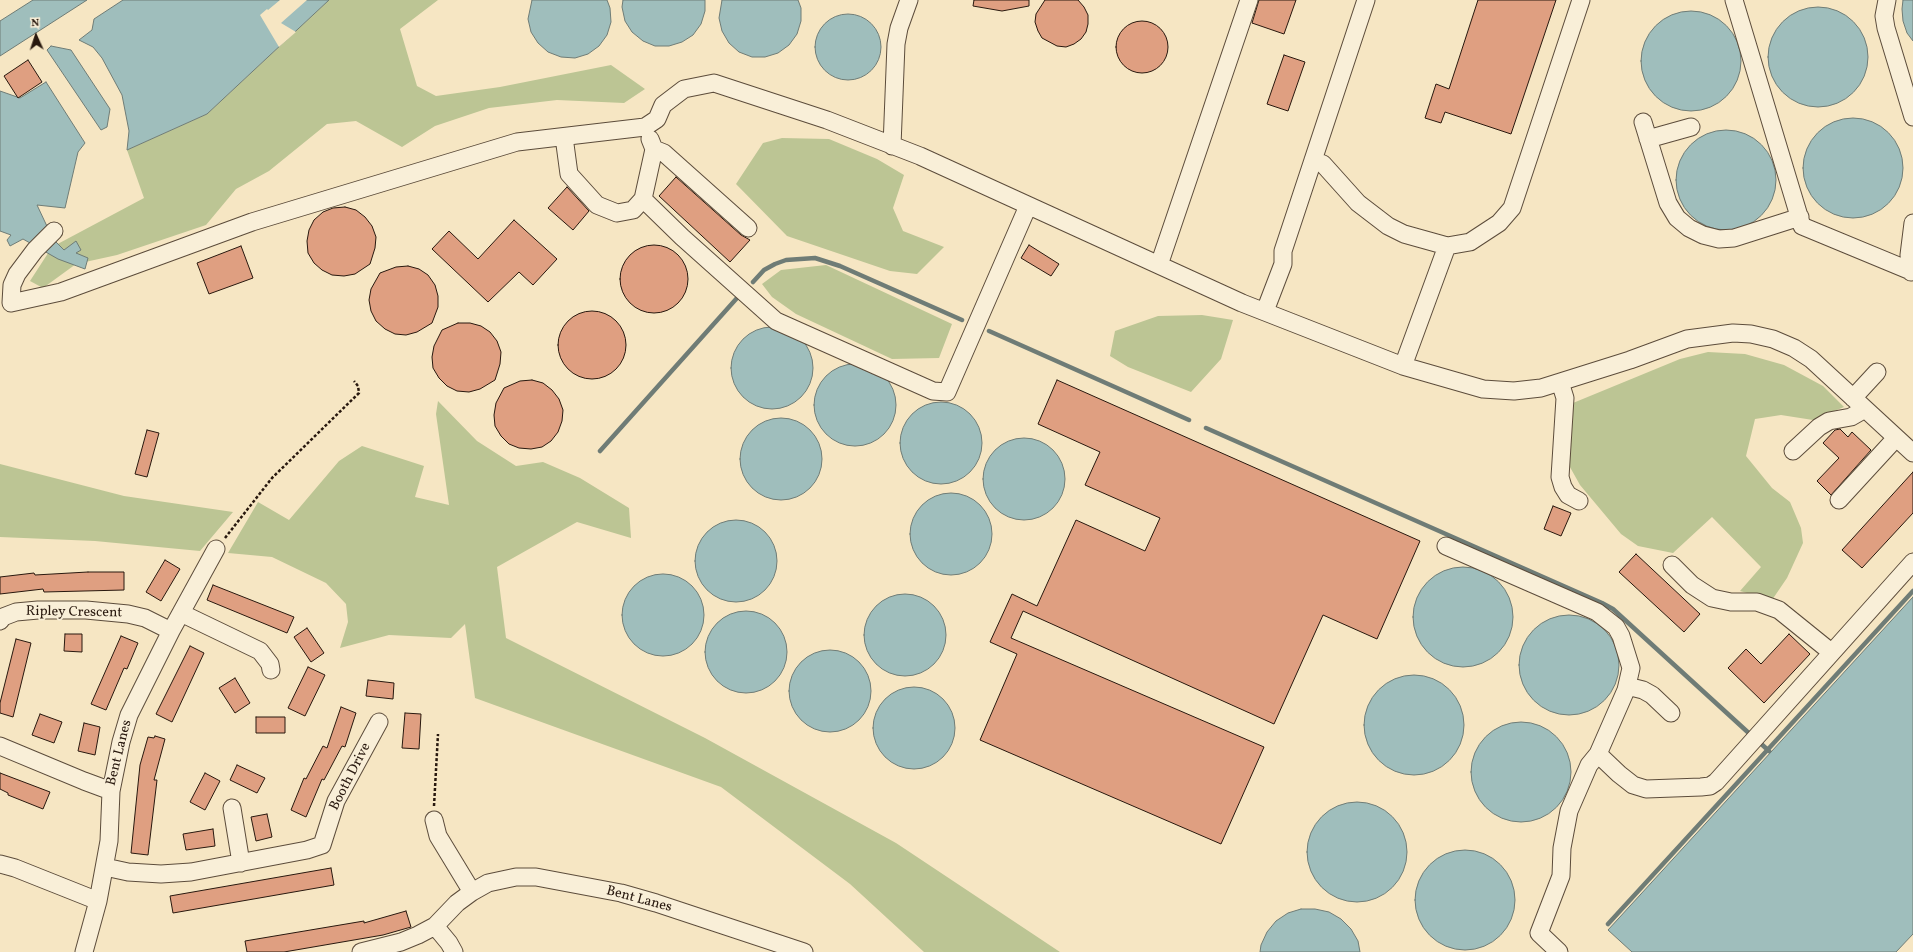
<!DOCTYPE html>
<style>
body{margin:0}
#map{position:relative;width:1913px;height:952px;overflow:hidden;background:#f6e6c3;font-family:Vollkorn,serif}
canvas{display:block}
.north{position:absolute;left:16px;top:16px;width:40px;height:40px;-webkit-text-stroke:3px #f9efd8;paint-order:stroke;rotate:357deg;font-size:11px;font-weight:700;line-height:16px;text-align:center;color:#28180e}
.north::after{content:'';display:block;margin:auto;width:14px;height:18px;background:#28180e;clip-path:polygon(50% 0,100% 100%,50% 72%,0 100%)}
</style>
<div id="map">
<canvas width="1913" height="952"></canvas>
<div class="north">N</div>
</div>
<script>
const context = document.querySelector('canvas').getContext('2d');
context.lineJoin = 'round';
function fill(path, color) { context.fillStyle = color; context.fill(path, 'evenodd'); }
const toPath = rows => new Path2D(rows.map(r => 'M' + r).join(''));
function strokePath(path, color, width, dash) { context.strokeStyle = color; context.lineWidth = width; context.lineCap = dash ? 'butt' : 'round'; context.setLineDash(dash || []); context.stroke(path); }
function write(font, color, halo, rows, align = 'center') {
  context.font = font + ' Vollkorn,serif'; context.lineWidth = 3.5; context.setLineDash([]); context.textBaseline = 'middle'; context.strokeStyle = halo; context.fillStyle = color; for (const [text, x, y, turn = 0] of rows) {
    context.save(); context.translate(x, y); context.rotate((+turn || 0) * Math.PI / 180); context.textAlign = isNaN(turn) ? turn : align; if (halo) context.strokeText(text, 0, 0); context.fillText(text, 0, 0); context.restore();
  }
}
const green = toPath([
 [329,0,438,0,400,29,417,86,436,96,500,87,611,65,645,89,624,103,557,100,489,108,435,126,402,147,356,121,327,124,269,171,236,189,206,225,117,255,76,264,43,288,30,281,52,247,144,198,127,150,207,114],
 [782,138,829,139,877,159,904,175,893,208,903,231,944,247,917,274,890,271,787,236,736,184,763,143],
 [826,265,952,324,939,358,892,359,796,314,772,297,762,284,781,270],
 [1202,315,1233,320,1221,359,1191,392,1128,367,1110,356,1115,331,1158,316],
 [1708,352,1745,354,1784,365,1823,386,1844,407,1813,420,1781,415,1755,419,1746,456,1772,488,1790,502,1801,528,1803,543,1787,578,1772,600,1740,591,1761,567,1712,517,1673,553,1638,546,1621,534,1580,485,1566,460,1573,403,1680,359],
 [438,401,477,441,516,466,543,462,580,478,629,508,631,538,577,522,497,567,506,638,705,738,896,843,1060,952,924,952,850,884,721,787,475,698,465,624,451,638,389,635,340,648,348,622,346,604,326,583,272,557,228,553,258,502,289,520,339,461,362,446,424,466,415,497,449,505,436,414],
 [0,464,124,496,233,512,200,551,95,541,0,537]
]);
const water = toPath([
 [33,0,87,0,0,56,0,21,33,0],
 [123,0,329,0,207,114,127,150,129,131,122,95,102,58,93,47,79,40,92,30,94,19,123,0],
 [532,0,607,0,610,8,611,22,607,35,599,46,588,54,575,58,561,57,548,52,538,43,531,32,528,19,532,0],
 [623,0,705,0,705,11,701,24,693,35,682,42,669,46,655,46,643,41,632,32,625,21,622,7,623,0],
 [722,0,798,0,801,8,801,21,797,34,789,45,778,53,765,57,752,57,739,52,729,43,722,31,719,18,722,0],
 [1903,0,1913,0,1913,41,1907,33,1903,21,1902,9,1903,0],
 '1768 57a50 50 0 1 1 100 0a50 50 0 1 1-100 0Z',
 '1641 61a50 50 0 1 1 100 0a50 50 0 1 1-100 0Z',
 '815 47a33 33 0 1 1 66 0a33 33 0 1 1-66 0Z',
 [51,46,71,50,110,109,107,127,101,130,47,50,51,46],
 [46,82,85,143,78,152,65,208,37,205,53,239,64,250,76,241,81,250,76,253,88,258,85,269,58,259,23,239,10,246,7,240,11,235,0,231,0,91,20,98,46,82],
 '1803 168a50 50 0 1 1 100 0a50 50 0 1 1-100 0Z',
 '1676 180a50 50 0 1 1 100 0a50 50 0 1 1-100 0Z',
 '731 368a41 41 0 1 1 82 0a41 41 0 1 1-82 0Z',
 '814 405a41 41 0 1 1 82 0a41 41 0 1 1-82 0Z',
 '900 443a41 41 0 1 1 82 0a41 41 0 1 1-82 0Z',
 '740 459a41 41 0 1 1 82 0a41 41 0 1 1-82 0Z',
 '983 479a41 41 0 1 1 82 0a41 41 0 1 1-82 0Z',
 '910 534a41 41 0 1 1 82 0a41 41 0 1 1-82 0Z',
 '695 561a41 41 0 1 1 82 0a41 41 0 1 1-82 0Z',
 '1413 617a50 50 0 1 1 100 0a50 50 0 1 1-100 0Z',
 '622 615a41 41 0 1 1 82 0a41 41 0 1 1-82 0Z',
 '864 635a41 41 0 1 1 82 0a41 41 0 1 1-82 0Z',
 [1913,597,1913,934,1896,952,1632,952,1608,930,1913,597],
 '705 652a41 41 0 1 1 82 0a41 41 0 1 1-82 0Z',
 '1519 665a50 50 0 1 1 100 0a50 50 0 1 1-100 0Z',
 '789 691a41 41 0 1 1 82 0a41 41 0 1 1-82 0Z',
 '1364 725a50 50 0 1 1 100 0a50 50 0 1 1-100 0Z',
 '873 728a41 41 0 1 1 82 0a41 41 0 1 1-82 0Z',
 '1471 772a50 50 0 1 1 100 0a50 50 0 1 1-100 0Z',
 '1307 852a50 50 0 1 1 100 0a50 50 0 1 1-100 0Z',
 '1415 900a50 50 0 1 1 100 0a50 50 0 1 1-100 0Z',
 [1301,909,1315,909,1329,912,1341,919,1351,929,1358,941,1360,952,1260,952,1261,945,1267,932,1276,921,1288,913,1301,909]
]);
const pier = toPath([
 [280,0,307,0,281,23,296,32,279,47,260,15,267,9,268,10]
]);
const stream = toPath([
 [753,282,764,270,775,264,786,260,815,258,840,266,962,320],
 [989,331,1189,420],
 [1206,428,1602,603,1613,609,1752,736],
 [600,451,737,298],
 [1758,741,1769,751],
 [1608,924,1913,591]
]);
const building = toPath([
 [974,0,1029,0,1029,6,1002,11,973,6,974,0],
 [1045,0,1078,0,1084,7,1088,15,1088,24,1086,32,1081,39,1074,44,1066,47,1057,46,1042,38,1038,31,1035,22,1036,14,1045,0],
 [1259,0,1296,0,1284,34,1252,23,1259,0],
 [1478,0,1556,0,1511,134,1445,112,1441,123,1425,118,1436,84,1449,89,1478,0],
 '1116 47a26 26 0 1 1 52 0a26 26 0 1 1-52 0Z',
 [1284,55,1305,62,1288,111,1267,104,1284,55],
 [28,60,42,82,18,98,4,76,28,60],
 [676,177,741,235,750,240,730,262,659,196,676,177],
 [567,187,589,211,573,230,548,208,567,187],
 [345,207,356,210,365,217,372,226,376,237,375,248,370,264,355,274,344,276,332,275,322,270,314,263,308,253,307,241,309,230,314,220,323,212,333,208,345,207],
 [514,220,557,259,533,285,519,272,488,302,432,249,449,231,478,259,514,220],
 '620 279a34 34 0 1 1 68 0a34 34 0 1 1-68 0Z',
 [1029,245,1059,264,1051,276,1021,258,1029,245],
 [241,246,253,278,209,294,197,263,241,246],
 [408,266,419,269,428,275,435,285,438,296,438,307,432,323,417,332,406,335,395,334,385,329,376,321,371,311,369,300,371,289,380,273,396,267,408,266],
 '558 345a34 34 0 1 1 68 0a34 34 0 1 1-68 0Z',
 [458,323,470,323,481,326,490,332,497,341,501,352,500,364,495,380,480,389,469,392,457,391,447,386,439,378,433,368,432,357,434,346,442,330,458,323],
 [532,380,543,383,552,390,559,399,563,410,562,421,558,432,551,441,542,447,531,449,519,448,509,444,501,436,495,426,494,415,496,403,504,388,520,381,532,380],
 [1057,380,1420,541,1377,639,1323,615,1274,724,1023,611,1011,638,1264,747,1221,844,980,740,1017,654,990,642,1012,594,1037,606,1076,520,1145,551,1160,518,1085,485,1100,452,1038,424,1057,380],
 [1840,429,1848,437,1852,432,1871,450,1831,495,1817,481,1839,458,1823,443,1835,430,1840,429],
 [147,430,159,433,147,477,135,474,147,430],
 [1913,472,1913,513,1862,568,1842,550,1913,472],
 [1553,506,1571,513,1561,536,1544,529,1553,506],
 [1636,554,1700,614,1684,632,1619,572,1636,554],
 [165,560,180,569,161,601,146,592,165,560],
 [88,572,124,572,124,590,44,592,43,589,0,594,0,577,34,573,35,575,88,572],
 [213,585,294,617,287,633,207,600,213,585],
 [307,628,324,653,311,662,294,637,307,628],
 [65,634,82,634,82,652,64,651,65,634],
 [1789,634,1810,654,1764,703,1728,668,1746,649,1761,664,1789,634],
 [121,636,138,643,127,669,124,668,106,710,91,704,121,636],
 [16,639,31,643,13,717,0,713,0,703,16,639],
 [190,646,204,653,172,722,156,714,190,646],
 [308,667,325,675,305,716,288,708,308,667],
 [235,678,250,703,235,713,219,688,235,678],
 [368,680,394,683,393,699,366,696,368,680],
 [341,707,356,713,345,747,342,746,324,780,322,779,306,817,291,810,304,778,306,779,323,746,327,748,341,707],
 [405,713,421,714,419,749,402,748,405,713],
 [40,714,62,722,54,743,32,735,40,714],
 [256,717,285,717,285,733,256,733,256,717],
 [84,723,100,727,95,755,78,751,84,723],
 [155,736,165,739,154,780,157,780,148,855,131,853,140,765,148,737,154,738,155,736],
 [237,765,265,778,257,793,230,780,237,765],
 [0,773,50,792,43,809,8,795,8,793,0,789,0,773],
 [205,773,220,781,205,810,190,802,205,773],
 [267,814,272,837,256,841,251,817,267,814],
 [213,829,215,846,186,850,183,834,213,829],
 [331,868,334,885,173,913,170,896,331,868],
 [406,911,411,927,383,935,284,952,247,952,245,941,364,921,364,923,406,911]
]);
const path = toPath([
 [225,538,272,478,359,393,358,386,354,381],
 [434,806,438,734]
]);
const minor = toPath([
 [1734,0,1802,226,1913,272],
 [1887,0,1884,16,1886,28,1913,117],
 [1643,122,1668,203,1677,218,1689,228,1703,235,1719,239,1734,238,1800,217],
 [564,137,569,174,597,205,617,213,633,210,643,199,654,149],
 [650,139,654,149,664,153,748,228],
 [1648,139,1691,127],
 [892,146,896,44,899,28,909,0],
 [1313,160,1323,164,1358,203,1388,226,1404,234,1447,246],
 [643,199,682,237,776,321,933,391,947,392,1028,206],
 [54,231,35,250,17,274,12,285,11,303,61,292,252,222,517,142,645,127,657,119,663,105,684,89,714,83,827,120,920,156,1242,303,1403,366,1483,389,1514,391,1541,388,1630,360,1687,339,1733,333,1751,334,1773,339,1794,348,1811,359,1913,453],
 [1159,265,1249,0],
 [1911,272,1909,255,1913,223],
 [1265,311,1283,264,1283,251,1366,0],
 [1403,366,1447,246,1470,242,1499,223,1512,208,1581,0],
 [1560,382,1565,398,1560,477,1563,487,1568,495,1579,501],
 [1853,398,1877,372],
 [1793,451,1819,427,1829,421,1851,417,1865,409],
 [1839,500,1896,438],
 [1446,546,1597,612,1616,627,1621,636,1631,668,1626,690,1598,754],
 [1672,565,1692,585,1712,598,1731,602,1757,602,1779,610,1831,652],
 [181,613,260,651,270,664,271,670],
 [0,621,3,617,16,612,38,610,86,610,128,614,145,618,171,631],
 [1627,686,1643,690,1652,695,1671,713],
 [0,746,84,781,111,791],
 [232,808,241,863],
 [434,820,438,836,472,892],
 [0,864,15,868,98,901],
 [105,867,128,872,161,874,191,872,307,850,322,845,336,801,379,722],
 [435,926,449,943,454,952],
 [84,952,98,901,109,841,111,791,121,742,129,715,171,631,216,549],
 [361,952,401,942,418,935,435,926,457,903,472,892,488,883,516,877,536,877,621,893,656,903,804,952],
 [1559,952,1539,933,1561,876,1562,848,1569,811,1589,765,1598,754,1619,774,1633,785,1646,789,1701,787,1710,786,1716,782,1913,562]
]);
const streetNames = [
 ["Ripley Crescent",74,613,1],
 ["Bent Lanes",120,753,-76],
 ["Booth Drive",351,777,-63],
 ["Bent Lanes",639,900,15]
];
fill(green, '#bcc594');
fill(water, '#9fbebc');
strokePath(water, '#6f7c76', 1);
fill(pier, '#f6e6c3');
strokePath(stream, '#6f7c76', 4.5);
fill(building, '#df9f81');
strokePath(building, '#28180e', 1);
strokePath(minor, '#5c4c3b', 19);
strokePath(path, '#28180e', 2.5, [3, 2]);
strokePath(minor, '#f9efd8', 17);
write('14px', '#28180e', '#f9efd8', streetNames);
</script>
